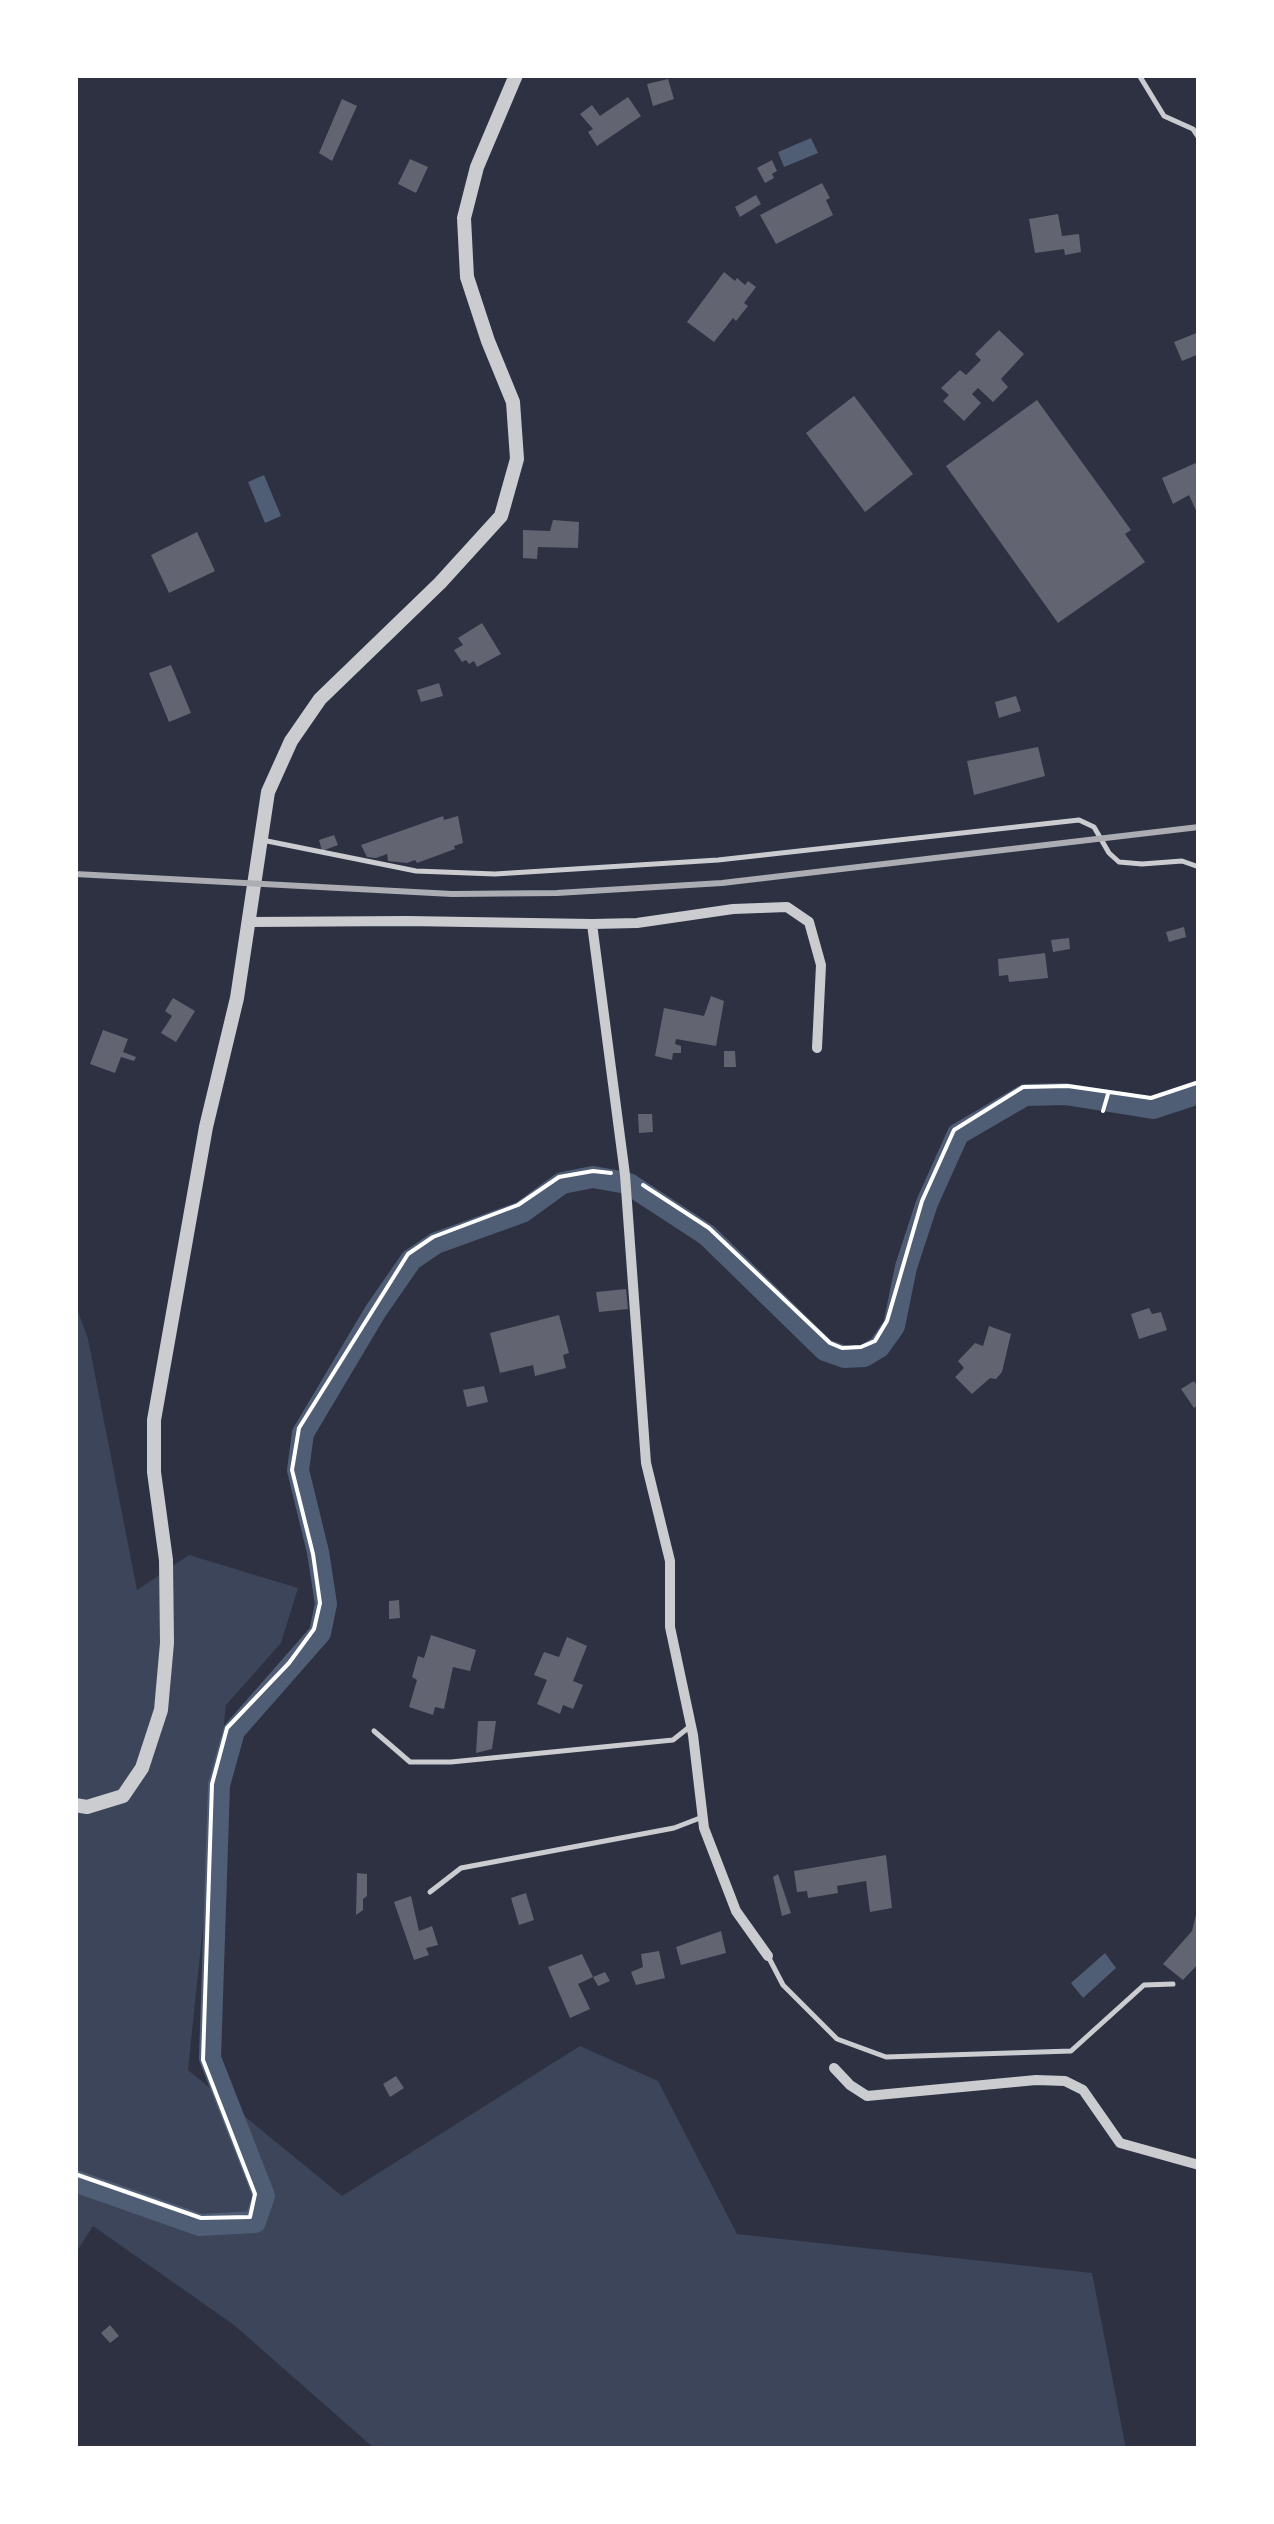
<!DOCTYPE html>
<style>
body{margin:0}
#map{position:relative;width:1274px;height:2524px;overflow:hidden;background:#2d3142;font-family:"Golos Text",sans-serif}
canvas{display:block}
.frame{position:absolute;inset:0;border:78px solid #fff;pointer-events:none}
</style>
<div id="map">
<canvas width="1274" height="2524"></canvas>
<div class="frame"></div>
</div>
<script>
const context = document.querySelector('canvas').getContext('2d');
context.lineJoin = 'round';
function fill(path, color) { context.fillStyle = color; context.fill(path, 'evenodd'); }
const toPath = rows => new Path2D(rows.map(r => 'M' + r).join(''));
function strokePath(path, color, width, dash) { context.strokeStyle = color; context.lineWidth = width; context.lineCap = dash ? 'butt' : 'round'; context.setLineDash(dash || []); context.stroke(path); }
const green = toPath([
 [75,1303,88,1339,137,1590,189,1555,298,1588,281,1643,226,1705,188,2070,342,2196,580,2046,658,2081,737,2234,1092,2273,1126,2449,375,2449,234,2325,93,2226,75,2254]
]);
const water = toPath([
 [811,138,818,153,784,167,778,152],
 [264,475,281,516,265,523,248,482],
 [1105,1953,1116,1968,1083,1998,1071,1983]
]);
const canal = toPath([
 [629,1184,707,1235,825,1350,845,1357,864,1356,879,1347,894,1326,906,1267,927,1203,958,1134,1025,1095,1065,1094,1153,1108,1199,1093],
 [75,2181,200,2225,255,2222,264,2196,210,2058,219,1785,234,1731,320,1633,326,1604,318,1552,298,1470,303,1433,375,1312,411,1260,436,1243,522,1212,562,1183,593,1177,621,1182]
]);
const building = toPath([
 [668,79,674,99,653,106,647,84],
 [628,97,641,116,597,146,588,132,593,129,580,114,592,105,600,116],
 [342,99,357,106,332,161,319,153],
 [410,159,428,167,416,193,398,184],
 [772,160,777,171,772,174,774,178,765,183,757,168],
 [822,183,830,198,826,200,833,215,776,244,760,215],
 [756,195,761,204,740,217,735,207],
 [1058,214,1062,236,1079,234,1081,252,1065,255,1064,249,1035,253,1029,219],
 [724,272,735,281,737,278,745,285,748,281,756,287,744,303,748,306,736,321,733,318,714,342,687,322],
 [999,330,1024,354,1001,379,1008,387,993,402,978,388,972,394,981,403,964,421,943,401,949,395,941,388,960,370,966,375,981,360,975,354],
 [1199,332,1199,354,1182,361,1174,342],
 [854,396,913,474,865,512,806,433],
 [1037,400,1131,530,1125,534,1145,562,1058,623,946,466],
 [1198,462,1199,466,1199,517,1189,495,1173,504,1162,478],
 [553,520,579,522,578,548,538,547,537,559,523,558,523,530,550,531],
 [197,532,215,571,169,593,151,555],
 [482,623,501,654,477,667,474,661,469,664,466,660,462,662,454,650,463,645,458,638],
 [171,665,191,713,169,722,149,673],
 [439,683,443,696,421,702,417,690],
 [1016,696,1021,711,999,718,995,702],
 [1038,747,1045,776,974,795,967,761],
 [443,816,444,820,458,816,463,843,454,846,455,849,417,863,415,860,407,863,388,861,387,854,376,858,367,857,361,845],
 [334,835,338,845,322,851,319,840],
 [1184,927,1186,937,1169,942,1166,932],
 [1069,938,1070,949,1053,952,1051,940],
 [1045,953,1048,978,1009,982,1008,975,999,976,998,959],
 [711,996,724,1001,716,1046,676,1039,675,1044,681,1046,681,1053,673,1053,672,1060,655,1056,664,1008,704,1016],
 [173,998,195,1011,176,1042,161,1033,172,1016,165,1011],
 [103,1030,128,1039,123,1052,136,1057,134,1061,121,1057,115,1073,90,1064],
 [724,1051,735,1051,736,1067,724,1067],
 [638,1114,652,1114,653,1132,639,1133],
 [626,1289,628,1309,599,1312,596,1292],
 [1149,1308,1152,1314,1161,1312,1167,1330,1139,1339,1131,1314],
 [559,1315,569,1353,563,1355,566,1368,535,1376,533,1365,500,1373,490,1333],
 [989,1326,1011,1334,1002,1372,996,1379,990,1378,972,1394,955,1377,964,1368,958,1361,975,1343,983,1346],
 [1194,1381,1199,1389,1199,1404,1194,1408,1181,1389],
 [484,1386,488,1402,467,1407,463,1390],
 [399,1600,400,1618,389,1619,389,1601],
 [431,1635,476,1650,470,1671,453,1667,444,1709,435,1707,433,1715,409,1707,417,1680,412,1677,418,1656,424,1658],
 [567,1637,587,1646,573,1681,583,1685,573,1709,563,1705,560,1714,537,1704,547,1680,534,1675,544,1652,559,1657],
 [478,1721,496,1721,492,1749,476,1753],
 [886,1855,892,1908,870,1912,866,1881,837,1886,838,1893,808,1898,807,1891,797,1892,794,1871],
 [357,1873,367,1874,367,1896,363,1899,363,1910,356,1915],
 [778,1874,791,1913,782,1916,773,1877],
 [526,1893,534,1920,519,1925,511,1898],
 [411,1896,419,1931,432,1926,438,1945,426,1948,429,1955,414,1960,394,1902],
 [1198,1907,1199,1963,1183,1980,1163,1964,1192,1931],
 [721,1931,726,1953,681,1965,676,1947],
 [659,1951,665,1978,636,1985,631,1972,643,1967,641,1954],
 [582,1954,593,1977,578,1984,590,2009,570,2018,548,1967],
 [605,1972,610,1981,598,1986,593,1977],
 [396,2076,404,2088,390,2097,383,2084],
 [110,2325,119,2336,110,2343,101,2333]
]);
const path = toPath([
 [1103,1111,1108,1094],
 [643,1185,709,1228,830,1343,842,1348,861,1347,875,1341,887,1321,922,1201,954,1130,1023,1087,1068,1086,1151,1098,1199,1082],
 [75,2174,201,2218,250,2217,255,2194,203,2060,212,1784,227,1728,289,1663,314,1629,320,1603,313,1554,292,1470,299,1428,408,1254,433,1237,518,1205,559,1177,593,1171,611,1173]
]);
const service = toPath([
 [1139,75,1164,116,1193,129,1199,138],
 [262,840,416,871,495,874,718,860,1079,820,1094,827,1109,853,1119,862,1142,864,1182,861,1199,867],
 [374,1731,410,1762,451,1762,673,1740,688,1728],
 [430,1892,461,1868,674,1828,700,1818],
 [769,1958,783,1985,837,2039,886,2057,1071,2051,1144,1985,1173,1984]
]);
const minor = toPath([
 [250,922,407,921,592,924,637,923,733,909,787,907,809,922,821,965,817,1048],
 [592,924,625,1175,646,1463,670,1561,670,1627,693,1735,704,1828,736,1911,768,1956],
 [834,2068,850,2085,867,2096,1036,2080,1065,2081,1083,2090,1120,2143,1199,2165]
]);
const tertiary = toPath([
 [75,1805,87,1807,123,1796,142,1768,161,1710,167,1643,166,1560,154,1472,154,1420,206,1127,237,998,268,792,291,741,320,699,440,583,501,516,517,459,513,402,488,341,467,277,464,218,477,167,516,75]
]);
const rail = toPath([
 [75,874,452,894,557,893,722,883,1199,827]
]);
fill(green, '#3c4559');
fill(water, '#4f5d75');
strokePath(canal, '#4f5d75', 22);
fill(building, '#626471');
strokePath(path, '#fff', 4);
strokePath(service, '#caccd0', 5);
strokePath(minor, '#caccd0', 10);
strokePath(tertiary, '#caccd0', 14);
strokePath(rail, '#abadb3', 6);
</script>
